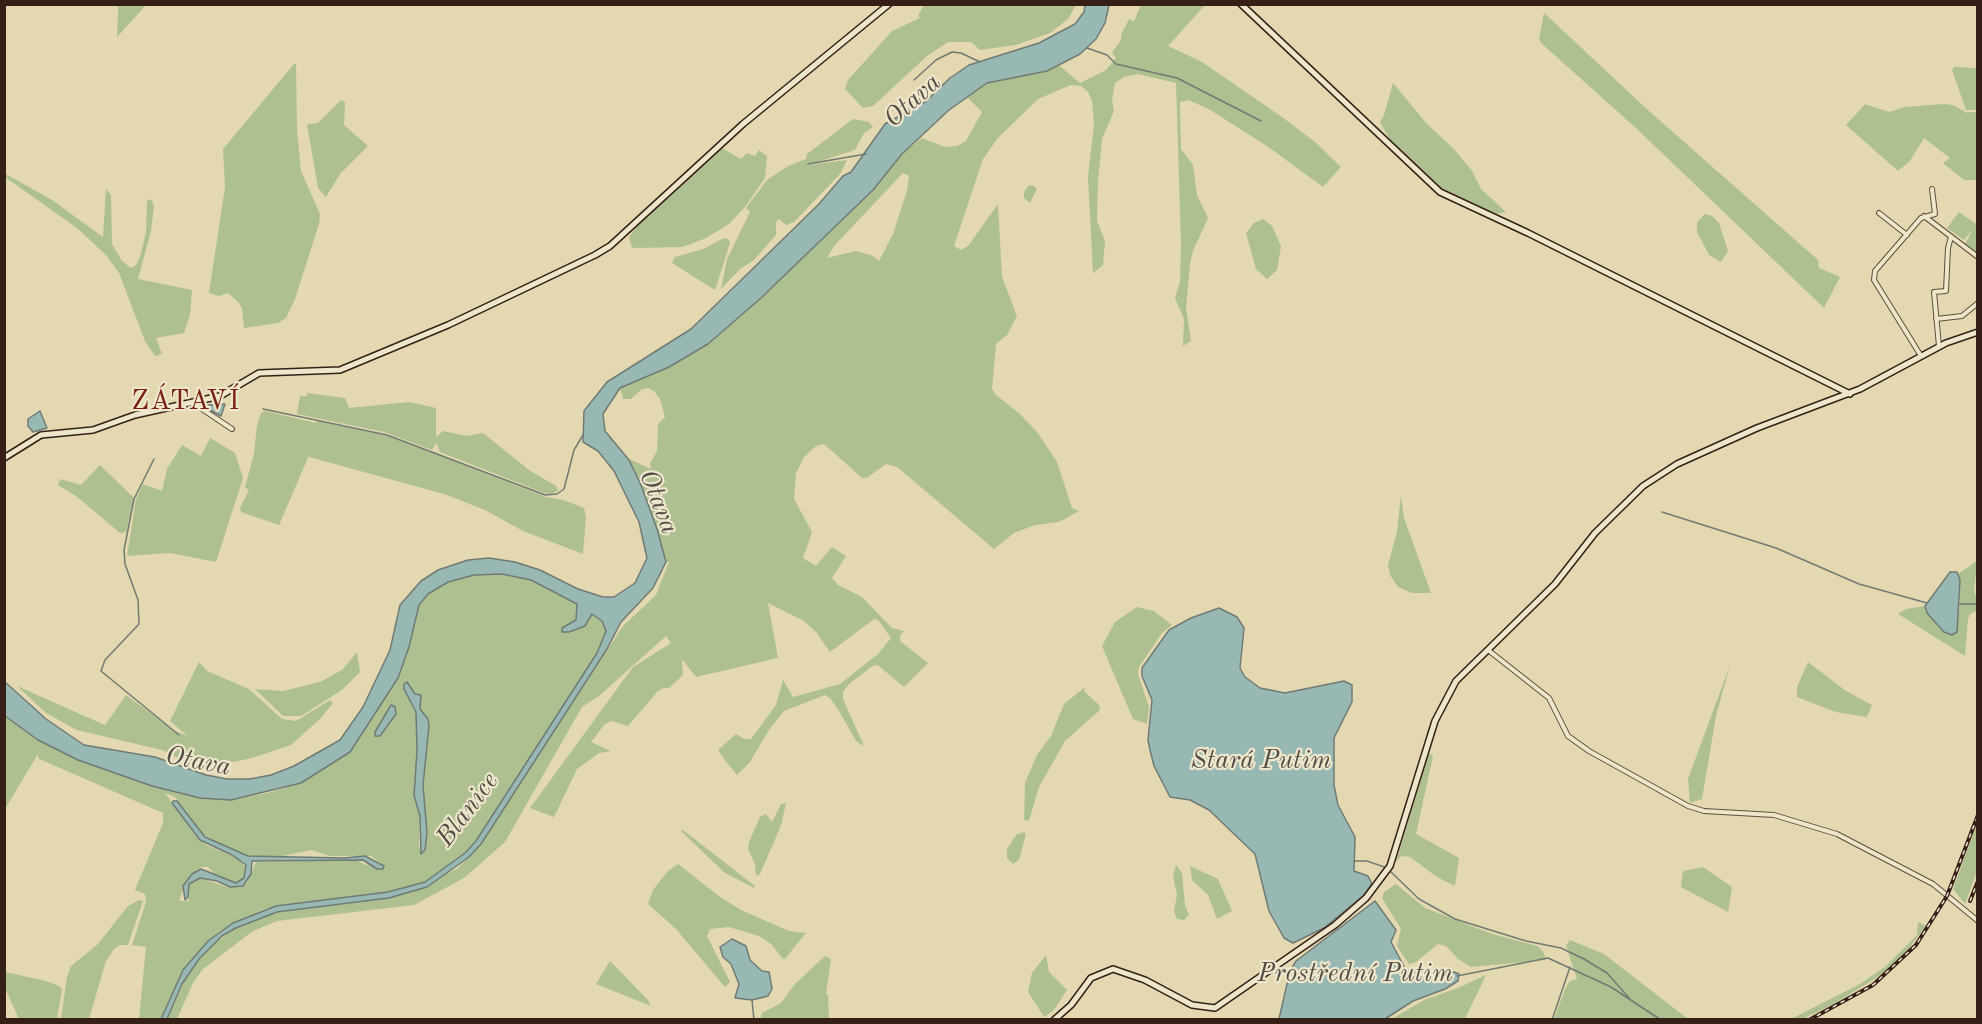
<!DOCTYPE html>
<meta charset="utf-8">
<style>
body{margin:0}
#map{position:relative;width:1982px;height:1024px;overflow:hidden;background:#e3d8af;font-family:"Old Standard TT",serif}
canvas{display:block}
.frame{position:absolute;inset:0;border:6px solid #351f17;pointer-events:none}
</style>
<div id="map">
<canvas width="1982" height="1024"></canvas>
<div class="frame"></div>
</div>
<script>
const context = document.querySelector('canvas').getContext('2d');
context.lineJoin = 'round';
function fill(path, color) { context.fillStyle = color; context.fill(path, 'evenodd'); }
const toPath = rows => new Path2D(rows.map(r => 'M' + r).join(''));
function strokePath(path, color, width, dash) { context.strokeStyle = color; context.lineWidth = width; context.lineCap = dash ? 'butt' : 'round'; context.setLineDash(dash || []); context.stroke(path); }
function write(font, color, halo, rows, align = 'center') {
  context.font = font + ' "Old Standard TT",serif'; context.lineWidth = 4.5; context.setLineDash([]); context.textBaseline = 'middle'; context.strokeStyle = halo; context.fillStyle = color; for (const [text, x, y, turn = 0] of rows) {
    context.save(); context.translate(x, y); context.rotate((+turn || 0) * Math.PI / 180); context.textAlign = isNaN(turn) ? turn : align; if (halo) context.strokeText(text, 0, 0); context.fillText(text, 0, 0); context.restore();
  }
}
const green = toPath([
 [118,5,146,5,117,37,118,14],
 [924,5,924,4,1076,5,1068,19,1050,33,1016,45,980,50,971,42,948,42,927,56,873,106,863,108,845,89,848,80,892,31,920,18,918,16],
 [1141,5,1205,5,1168,46,1202,62,1282,117,1315,142,1341,167,1323,187,1267,146,1207,108,1188,100,1180,102,1181,149,1193,165,1197,195,1208,218,1193,251,1190,264,1186,308,1191,341,1183,346,1184,319,1175,298,1180,282,1181,246,1176,83,1138,74,1124,77,1115,83,1112,101,1114,111,1102,139,1098,181,1097,221,1105,241,1103,265,1093,273,1088,177,1094,124,1092,101,1088,92,1081,86,1071,85,1038,99,998,138,983,159,954,246,961,250,968,246,998,204,1002,277,1017,316,1007,335,996,344,992,389,996,395,1019,413,1037,432,1057,462,1072,508,1079,511,1059,522,1035,525,1014,533,994,549,897,467,886,464,868,477,862,478,824,444,816,446,804,457,796,473,794,499,812,532,803,558,816,566,832,547,846,556,832,578,838,585,862,597,892,628,904,631,900,636,900,641,928,663,904,687,879,666,874,665,849,684,843,692,843,699,864,746,856,741,839,711,830,698,825,695,784,711,769,730,750,762,737,775,724,759,718,750,736,734,744,739,751,739,776,705,783,680,793,697,840,684,878,654,891,638,878,620,874,619,830,652,816,632,804,621,768,603,778,658,696,677,682,659,683,675,669,688,663,688,657,692,628,726,612,721,605,724,591,742,611,751,599,753,577,769,554,817,530,808,633,667,671,643,666,636,599,696,582,707,505,842,464,878,414,905,277,921,253,931,203,969,193,983,177,1019,167,1020,188,973,212,945,236,928,277,912,389,898,457,869,481,844,623,626,656,595,669,562,666,562,657,529,627,458,651,469,650,463,657,451,658,424,665,417,660,399,654,391,648,388,642,389,631,399,623,399,620,388,669,367,708,344,761,298,873,190,902,154,922,138,945,147,957,146,966,141,982,112,967,97,987,83,1060,66,1080,83,1106,70,1116,58,1112,53,1121,40,1121,35,1129,19,1134,21],
 [903,173,909,176,907,191,893,234,879,261,871,255,855,251,827,258,834,246],
 [1544,13,1649,111,1818,260,1819,268,1840,277,1824,308,1637,129,1541,43,1539,39],
 [294,64,296,64,297,130,301,171,320,214,319,224,295,299,286,318,278,323,244,328,242,308,238,302,228,293,219,296,209,293,225,187,223,149],
 [1954,67,1977,68,1977,110,1966,110,1952,70],
 [1393,83,1427,124,1453,148,1472,171,1481,189,1506,212,1496,214,1440,188,1391,142,1380,122,1384,115],
 [341,100,345,102,344,125,368,146,340,174,326,197,318,188,307,124,318,123],
 [1865,104,1889,112,1905,107,1944,104,1953,105,1969,114,1967,112,1977,112,1977,180,1964,180,1943,163,1950,158,1924,138,1910,161,1898,171,1846,125],
 [853,119,869,122,873,127,864,133,855,150,808,165,847,160,840,174,794,222,786,225,779,219,776,222,776,235,754,260,740,269,721,289,727,259,750,212,746,208,767,180,788,166,806,159,807,154],
 [722,148,741,159,747,153,755,156,759,150,767,156,765,178,745,207,729,224,706,238,683,247,632,248,629,237,638,225],
 [4,173,52,200,103,237,106,189,111,195,112,244,122,261,131,268,136,265,140,257,146,232,147,201,151,199,154,206,151,231,138,279,192,290,190,315,184,333,156,338,162,354,155,356,145,341,119,273,106,255,77,228,5,177],
 [1032,185,1037,189,1030,203,1024,198,1024,192,1028,186],
 [1959,212,1976,224,1977,221,1977,254,1965,244,1973,229,1964,240,1947,228],
 [1705,214,1712,216,1719,223,1728,251,1721,262,1709,255,1697,232,1697,222],
 [1263,219,1272,226,1281,246,1277,270,1267,279,1256,269,1246,233,1254,223],
 [724,238,728,239,730,243,715,290,672,263,675,257,703,249],
 [307,393,345,398,349,408,409,402,436,408,436,437,443,431,467,436,483,433,529,470,556,486,558,491,551,494,544,493,440,452,436,443,432,450,384,432,297,414,300,396,307,396],
 [265,411,316,423,317,421,393,437,546,497,563,500,584,508,586,517,583,554,523,531,485,510,444,494,309,457,310,453,279,525,241,512,240,508,249,490,245,487,254,454,257,425,261,413],
 [210,438,235,453,243,478,216,562,170,553,127,556,136,499,143,484,162,491,167,469,182,445,201,456],
 [100,465,134,498,126,532,120,533,76,496,58,485,60,479,81,485],
 [1401,495,1404,518,1431,593,1412,593,1398,587,1390,575,1388,565,1397,532],
 [1977,561,1974,592,1977,598,1977,611,1970,614,1968,619,1965,656,1898,614,1906,609,1925,606,1927,613,1955,634,1960,604,1958,574],
 [502,574,531,580,577,604,576,620,562,628,562,632,592,614,602,621,606,631,597,653,476,841,453,864,425,882,388,892,276,906,262,910,219,932,183,970,161,1019,139,1019,146,947,132,945,146,902,145,894,135,890,163,823,163,813,44,761,38,758,38,754,5,809,5,716,38,740,78,760,152,786,200,798,231,800,268,793,301,783,350,752,398,678,409,647,419,605,428,594,448,582,474,575],
 [407,682,420,703,420,710,428,719,423,785,427,833,425,850,419,848,420,816,414,795,417,751,416,712],
 [389,707,394,716,380,736,375,732,385,719],
 [165,793,175,797,199,832,225,847,248,856,282,856,312,850,329,856,371,856,384,866,366,865,356,860,256,862,247,883,239,887,227,887,200,878,189,884,187,895,189,901,179,901,187,880,201,867,208,867,219,879,236,883,244,878,246,871,244,865,237,858,206,845,194,834],
 [1137,607,1154,611,1172,625,1162,633,1139,667,1138,674,1149,707,1147,724,1133,719,1102,646,1115,622],
 [357,652,360,672,342,690,301,716,283,716,255,689,283,691,320,682,342,670],
 [199,662,207,671,249,689,282,719,296,721,330,700,333,703,321,718,291,745,252,758,209,767,196,767,162,750,77,730,46,713,17,686,105,725,126,695,175,731,188,736,170,721],
 [1808,662,1846,691,1872,705,1867,717,1836,712,1797,697,1797,687],
 [1730,665,1716,716,1702,799,1690,803,1688,779],
 [1085,687,1084,691,1099,705,1100,710,1065,741,1039,787,1029,821,1024,820,1025,783,1037,755,1051,736,1064,704],
 [1429,753,1433,756,1416,834,1459,858,1455,886,1437,877,1410,857,1401,856,1396,862],
 [786,803,782,822,774,842,760,874,756,876,755,864,748,849,749,842,760,817,766,814,772,822,781,804],
 [1977,824,1977,871,1965,904,1953,889],
 [683,830,755,886,754,888,725,873,681,831],
 [1024,832,1026,834,1019,860,1013,864,1007,858,1007,849,1016,835],
 [678,864,720,897,741,910,789,931,806,933,784,960,771,944,759,936,729,927,710,929,707,936,730,982,725,987,676,929,648,904,653,890,668,871],
 [1176,865,1182,873,1185,905,1189,915,1184,920,1177,919,1174,911,1177,895,1173,876],
 [1190,866,1218,879,1232,911,1217,919,1208,895,1192,880],
 [1703,867,1732,887,1728,912,1681,887,1683,871],
 [1396,884,1425,908,1492,934,1537,946,1543,951,1546,960,1471,967,1458,959,1446,946,1438,944,1416,962,1409,964,1397,946,1401,929,1382,898,1384,892],
 [139,900,143,901,128,945,120,945,114,949,106,961,89,1019,61,1019,67,977,71,966,98,944,128,906],
 [1918,922,1926,926,1906,952,1881,975,1832,1005,1802,1019,1791,1019,1860,984,1886,966,1917,935],
 [1570,940,1604,954,1688,1019,1554,1019,1565,989,1570,981,1577,979,1566,945],
 [1046,955,1049,972,1067,990,1054,1010,1044,1017,1028,992,1032,973],
 [825,956,831,959,826,994,828,995,829,1019,761,1019,762,1013,781,1003,795,984],
 [610,961,648,1000,651,1006,596,984],
 [5,972,46,981,59,986,62,989,57,1019,19,1019,5,988],
 [1486,975,1465,1019,1392,1019,1424,1000,1458,988]
]);
const water = toPath([
 [1085,5,1109,5,1105,23,1096,39,1080,54,1047,71,987,83,949,110,902,154,873,190,761,298,708,344,669,367,620,388,603,414,605,431,629,460,641,485,657,529,666,562,653,588,621,622,607,649,481,844,469,857,427,887,389,898,277,912,236,928,222,936,199,959,182,984,167,1019,161,1019,183,970,208,941,233,923,276,906,388,892,425,882,465,853,476,841,597,653,606,631,602,621,592,614,585,626,569,632,562,632,562,628,576,620,577,604,531,580,502,574,474,575,448,582,428,594,419,605,409,647,398,678,350,752,301,783,231,800,200,798,152,786,78,760,38,740,5,716,5,682,46,719,84,745,155,757,206,775,227,779,250,779,271,775,294,766,340,740,363,707,390,650,400,605,421,581,438,570,468,560,489,558,515,562,540,570,578,589,603,597,614,597,635,583,647,558,639,522,614,471,598,451,583,442,584,411,607,382,691,329,819,204,843,176,851,172,885,124,925,102,950,78,969,65,1039,43,1075,24,1084,12,1085,5],
 [225,404,221,416,208,409,208,405,225,404],
 [40,411,47,428,33,432,28,426,28,419,40,411],
 [1950,572,1957,572,1960,580,1957,632,1952,635,1944,632,1927,613,1925,606,1950,572],
 [1219,608,1237,617,1244,628,1240,668,1245,677,1260,688,1285,693,1344,681,1352,685,1352,702,1334,738,1334,785,1338,805,1355,837,1354,871,1368,876,1372,884,1364,895,1324,928,1293,943,1284,938,1269,911,1255,854,1209,810,1190,800,1170,797,1154,766,1150,750,1148,740,1152,700,1142,676,1142,668,1169,630,1191,618,1219,608],
 [407,682,415,694,421,695,420,709,428,719,429,726,423,785,427,833,425,850,421,854,420,816,414,795,417,751,416,712,404,689,404,684,407,682],
 [391,705,395,707,396,714,380,736,375,736,375,732,391,705],
 [173,801,177,801,205,837,248,856,344,858,365,856,384,866,383,869,377,869,363,860,252,861,251,874,243,886,230,887,217,881,200,878,189,884,188,897,185,900,183,886,192,874,201,869,236,883,244,878,246,865,232,855,200,840,172,803,173,801],
 [1375,901,1396,930,1391,942,1406,970,1454,972,1459,974,1458,981,1445,989,1413,1001,1385,1019,1279,1019,1290,971,1296,961,1375,901],
 [732,939,746,946,750,960,762,971,769,972,772,989,768,996,752,1000,735,998,739,984,731,964,723,957,720,947,732,939]
]);
const stream = toPath([
 [1087,48,1107,55,1116,64,1177,78,1261,121],
 [914,80,936,60,952,52,961,53,980,62],
 [808,164,866,154],
 [263,409,387,435,545,495,557,494,564,489,574,450,583,435],
 [154,459,134,499,124,550,125,564,138,600,139,624,105,660,101,671,179,735],
 [1662,512,1776,548,1859,584,1927,603],
 [1959,604,1978,604],
 [1354,861,1367,861,1387,868],
 [1390,871,1419,899,1455,919,1526,941,1561,948,1584,959,1607,973,1630,999],
 [1457,976,1548,958,1611,987,1661,1020],
 [752,1000,754,1020],
 [1552,1020,1570,967]
]);
const street = toPath([
 [1879,213,1907,235],
 [1924,216,1978,257],
 [1936,319,1962,316,1978,303],
 [1939,346,1934,292,1946,291,1948,248,1951,237],
 [1921,356,1874,280,1875,271,1921,218,1935,214,1932,189],
 [193,403,232,429],
 [1488,650,1549,698,1568,736,1589,751,1688,806,1704,811,1774,815,1837,834,1933,884,1978,921]
]);
const secondary = toPath([
 [1241,4,1440,192,1528,233,1850,394],
 [4,458,41,435,93,430,135,415,220,396,259,373,340,370,448,325,595,255,610,246,743,124,889,4],
 [1054,1020,1071,1005,1091,978,1113,969,1145,980,1192,1005,1215,1008,1335,925,1366,898,1390,866,1435,721,1456,681,1555,584,1595,533,1643,486,1677,464,1757,428,1860,389,1946,343,1978,332]
]);
const rail = toPath([
 [1970,901,1978,881],
 [1809,1020,1873,985,1916,945,1947,896,1978,815]
]);
const waterNames = [
 ["Otava",913,101,-42],
 ["Otava",658,502,69],
 ["Stará Putim",1261,761],
 ["Otava",198,762,11],
 ["Blanice",468,810,-53],
 ["Prostřední Putim",1355,974]
];
const quarterNames = [
 ["ZÁTAVÍ",186,402]
];
fill(green, '#aec08f');
fill(water, '#98b8b4');
strokePath(water, '#707b75', 1.5);
strokePath(stream, '#707b75', 1.5);
strokePath(street, '#604d3d', 6);
strokePath(secondary, '#351f17', 8);
strokePath(street, '#ede6cb', 4);
strokePath(secondary, '#ede6cb', 5);
strokePath(rail, '#351f17', 4);
strokePath(rail, '#ede6cb', 1.5, [4.5]);
write('italic 26px', '#534d46', '#ede6cb', waterNames);
context.letterSpacing = '1.5px';
write('27px', '#7a1f14', '#ede6cb', quarterNames);
context.letterSpacing = '0px';
</script>
